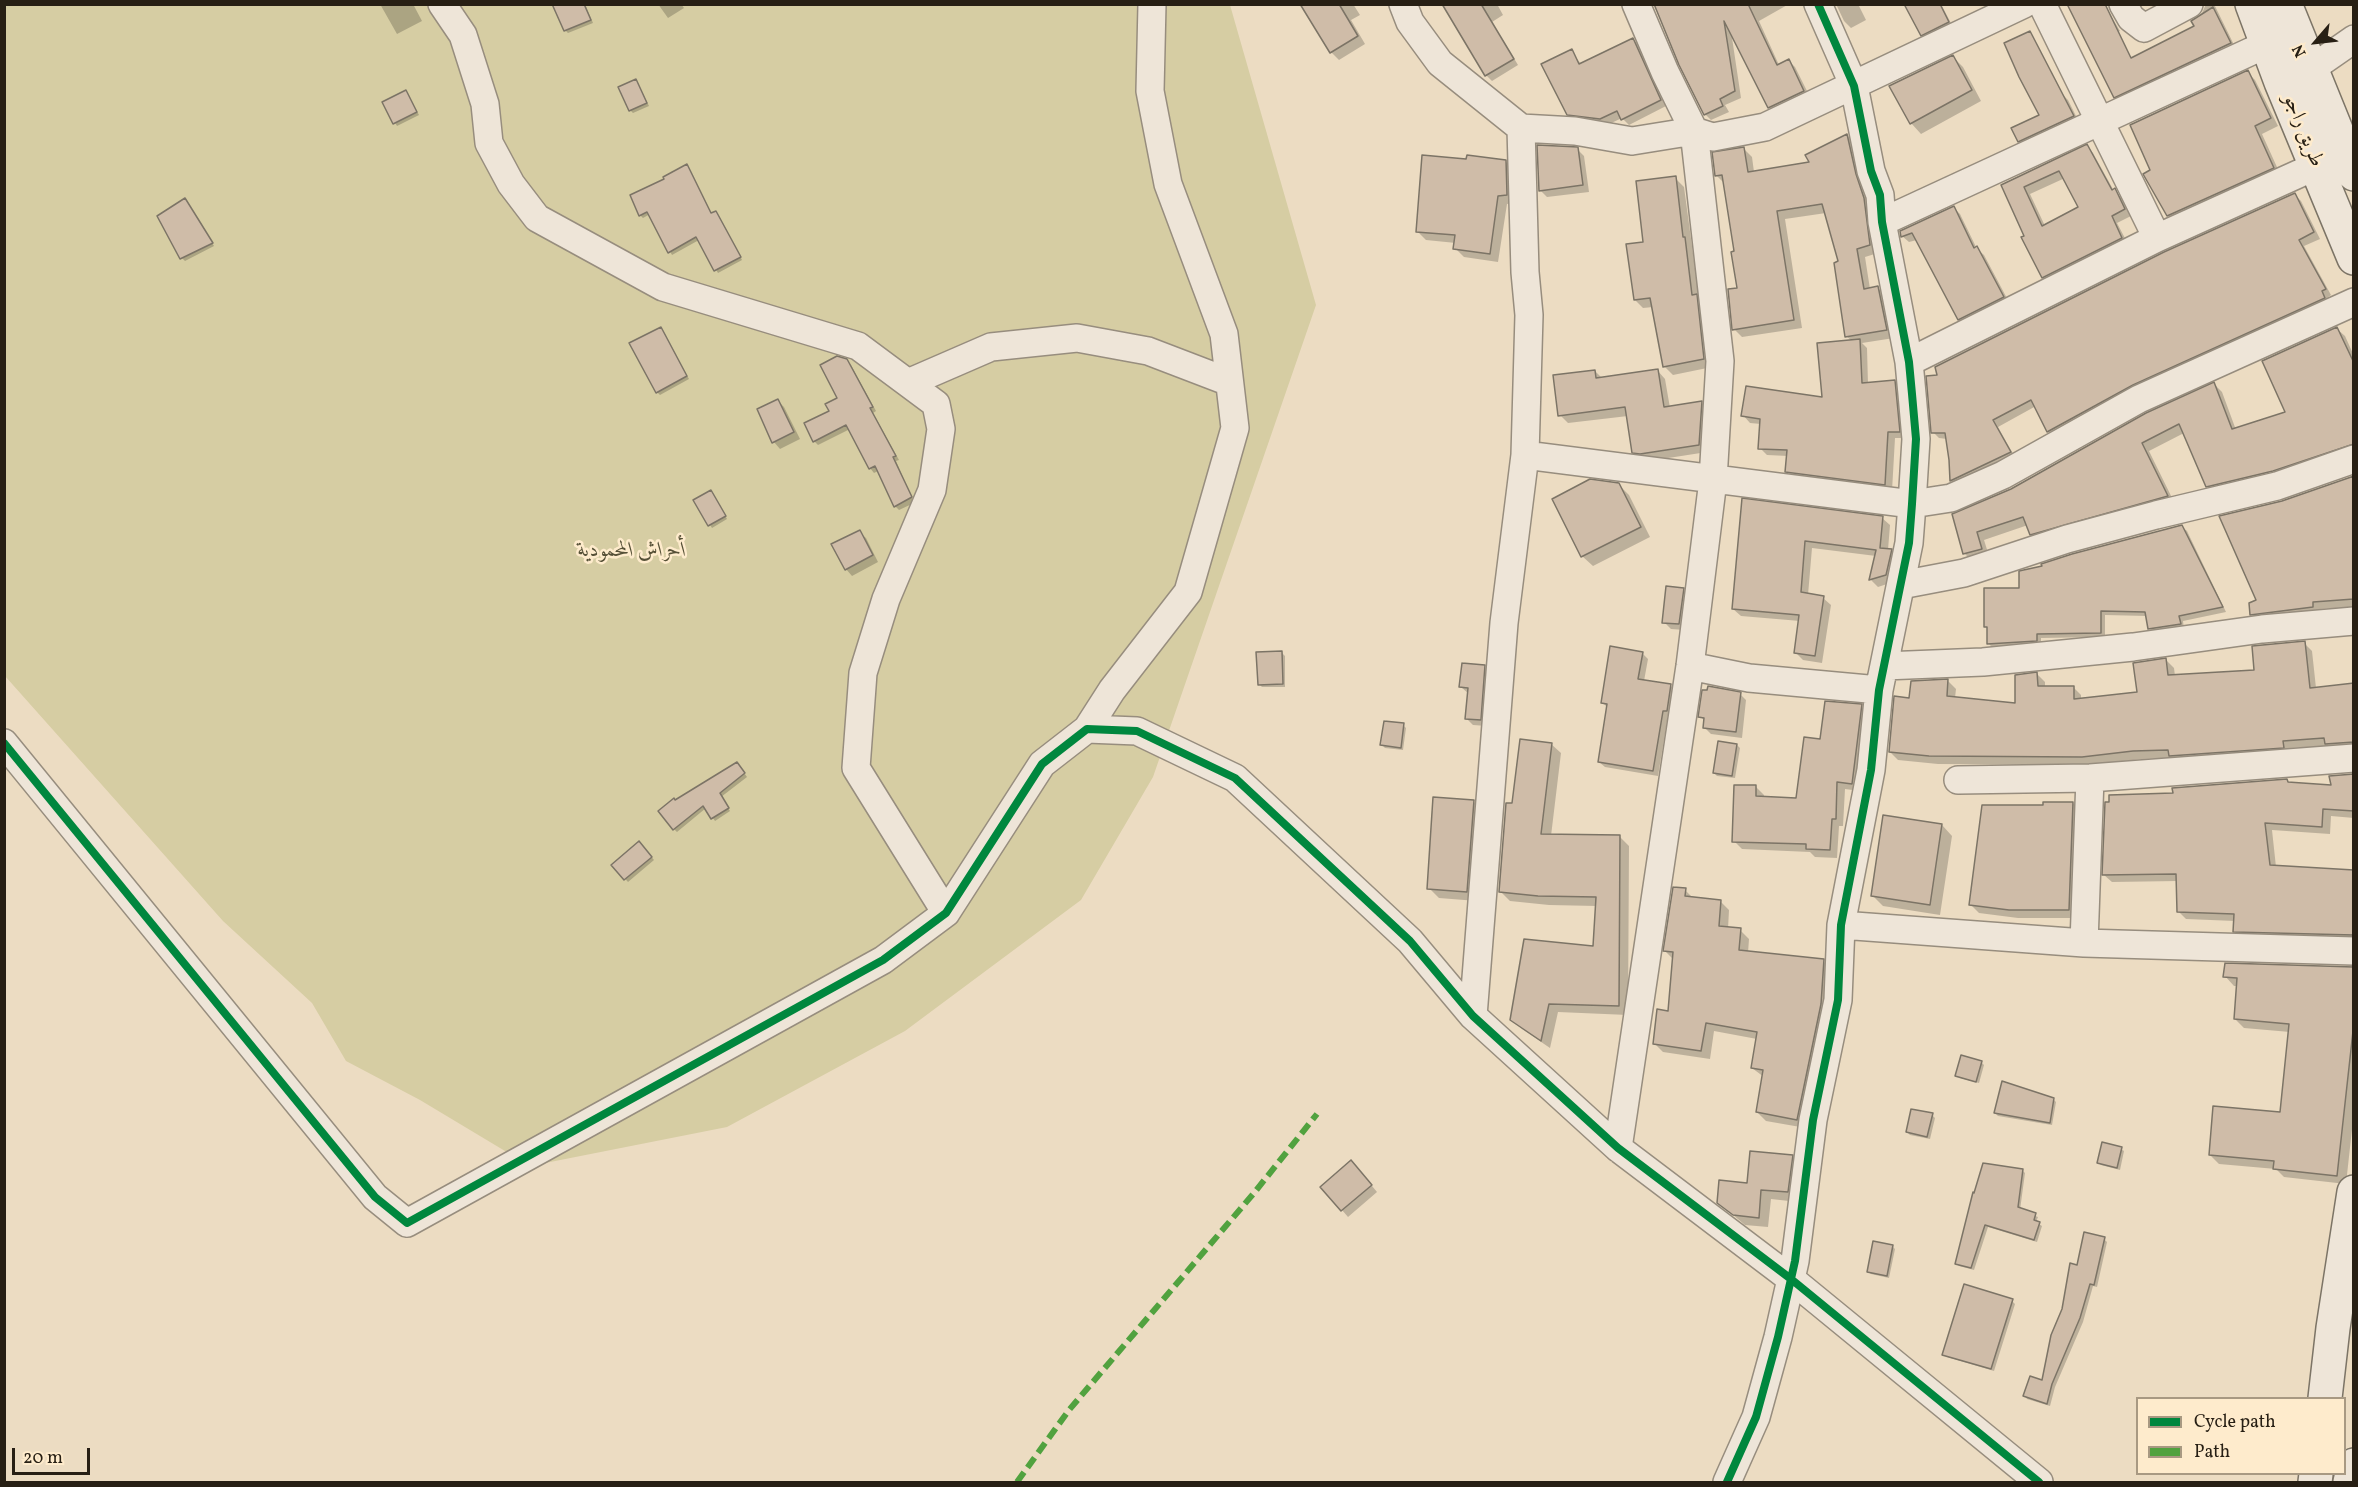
<!DOCTYPE html>
<meta charset="utf-8">
<style>
body{margin:0}
#map{position:relative;width:2358px;height:1487px;overflow:hidden;background:#ecdcc2;font-family:Vollkorn,serif}
canvas{display:block}
.frame{position:absolute;inset:0;border:6px solid #271f14;pointer-events:none}
.legend{position:absolute;left:2136px;top:1397px;width:210px;height:78px;box-sizing:border-box;background:#feebcc;border:2px solid #a89982;margin:0;padding:8px 10px;list-style:none;font-size:18px;color:#271f14}
.legend li{display:flex;align-items:center;gap:12px;height:30px}
.legend b{width:30px;border:2px solid #a89982}
.north{position:absolute;left:2286px;top:12px;width:60px;height:60px;-webkit-text-stroke:4px #feebcc;paint-order:stroke;rotate:242deg;font-size:16px;font-weight:700;line-height:24px;text-align:center;color:#271f14}
.north::after{content:'';display:block;margin:auto;width:21px;height:27px;background:#271f14;clip-path:polygon(50% 0,100% 100%,50% 72%,0 100%)}
.scale{position:absolute;left:12px;top:1448px;width:78px;height:27px;box-sizing:border-box;border:3px solid #271f14;border-top:0;padding-left:8px;font-size:18px;line-height:21px;white-space:nowrap;color:#271f14;-webkit-text-stroke:4px #feebcc;paint-order:stroke}
</style>
<div id="map">
<canvas width="2358" height="1487"></canvas>
<div class="frame"></div>
<ul class="legend">
<li><b style="height:8px;background:#00873e"></b>Cycle path</li>
<li><b style="height:8px;background:#51a23f"></b>Path</li>
</ul>
<div class="north">N</div>
<div class="scale">20 m</div>
</div>
<script>
const context = document.querySelector('canvas').getContext('2d');
context.lineJoin = 'round';
function fill(path, color) { context.fillStyle = color; context.fill(path, 'evenodd'); }
const toPath = rows => new Path2D(rows.map(r => 'M' + r).join(''));
function strokePath(path, color, width, dash) { context.strokeStyle = color; context.lineWidth = width; context.lineCap = dash ? 'butt' : 'round'; context.setLineDash(dash || []); context.stroke(path); }
function write(font, color, halo, rows, align = 'center') {
  context.font = font + ' Vollkorn,Amiri,serif'; context.lineWidth = 5; context.setLineDash([]); context.textBaseline = 'middle'; context.strokeStyle = halo; context.fillStyle = color; for (const [text, x, y, turn = 0] of rows) {
    context.save(); context.translate(x, y); context.rotate((+turn || 0) * Math.PI / 180); context.textAlign = isNaN(turn) ? turn : align; if (halo) context.strokeText(text, 0, 0); context.fillText(text, 0, 0); context.restore();
  }
}
const green = toPath([
 [4,5,1230,5,1316,305,1153,777,1081,900,905,1031,727,1127,530,1166,420,1100,346,1061,312,1003,223,921,5,676]
]);
const shadow = toPath([
 [380,4,413,4,422,21,397,34],
 [567,4,585,4,593,23,568,33,565,30],
 [658,4,681,4,684,8,668,18],
 [1302,4,1353,4,1360,15,1351,20,1365,44,1339,60,1331,52],
 [1444,4,1497,4,1503,15,1492,22,1518,65,1492,81,1486,75],
 [1655,4,1789,4,1759,21,1779,65,1789,61,1795,67,1810,97,1776,113,1770,107,1731,31,1741,98,1725,105,1729,112,1711,120,1705,114],
 [1836,4,1858,4,1866,20,1851,28,1844,21],
 [1906,4,1941,4,1954,29,1929,41,1922,35],
 [2104,4,2120,31,2093,46],
 [2206,4,2214,4,2237,51,2122,104,2115,97,2196,27],
 [1633,39,1639,45,1666,106,1629,125,1622,118,1607,125,1574,120,1568,114,1571,51,1581,64],
 [1953,57,1963,67,1981,101,1921,134,1911,123],
 [2247,72,2255,80,2278,126,2262,134,2281,176,2176,223,2168,215,2152,171],
 [636,80,649,106,633,113,630,110],
 [2062,94,2068,100,2079,122,2025,147,2019,141],
 [408,95,419,115,397,126,384,103],
 [1847,135,1855,143,1872,208,1878,253,1865,257,1870,289,1878,288,1886,296,1894,338,1862,343,1867,348,1868,384,1894,381,1901,388,1906,438,1895,438,1892,491,1794,479,1787,471,1788,456,1767,455,1760,448,1761,424,1750,423,1743,415,1824,399,1852,341,1846,336,1840,262,1826,213,1785,219,1802,328,1742,337,1734,329,1738,289,1736,252,1725,184,1716,175,1744,149,1752,157,1754,172,1811,164],
 [2087,146,2093,153,2114,191,2121,197,2131,216,2117,223,2128,244,2050,284,2043,277,2003,185],
 [2065,178,2080,208,2045,226,2030,194],
 [1577,149,1584,156,1589,192,1547,197,1540,190],
 [1505,161,1514,170,1515,203,1507,204,1498,262,1464,257,1455,248,1456,243,1426,240,1417,231],
 [689,169,712,215,716,213,719,216,742,260,718,273,699,240,672,255,650,214,643,218,640,215,666,180],
 [1675,178,1684,187,1699,298,1705,304,1712,367,1673,375,1664,366,1653,307,1643,308,1635,300,1645,243],
 [2295,195,2301,201,2320,239,2304,246,2331,295,2327,298,2330,304,2054,438,2048,432,2036,406,1998,427,2016,459,1957,487,1951,481,1947,439,1939,438,1933,432,1939,377],
 [185,200,214,246,185,261,182,258],
 [1954,208,1960,214,1977,249,1984,255,2010,304,1966,326,1959,319,1917,240,1909,242,1902,236],
 [661,329,689,379,660,395,657,392],
 [2337,329,2345,336,2354,356,2354,445,2249,479,2215,494,2207,486,2184,433,2149,451,2175,504,2039,542,2031,534,2028,525,1984,540,1989,556,1972,561,1964,553,1953,515,2011,490,2214,384,2222,392,2236,430,2287,413],
 [846,360,851,365,876,411,873,413,899,460,896,461,914,503,899,510,895,506,878,471,874,473,870,468,850,429,818,445,814,441,839,399],
 [1657,370,1665,379,1670,408,1701,402,1710,411,1707,452,1649,461,1642,460,1633,452,1628,416,1568,423,1560,415,1595,371,1602,378],
 [777,400,784,407,800,439,780,449,774,442],
 [2354,477,2354,607,2320,609,2321,615,2260,622,2251,614,2258,601,2283,502],
 [1618,484,1629,495,1650,537,1593,566,1582,556],
 [713,495,727,519,712,528,695,501],
 [1743,500,1882,518,1890,525,1888,550,1891,551,1898,558,1893,582,1878,587,1871,580,1876,556,1812,548,1808,595,1823,598,1831,605,1822,663,1803,660,1795,652,1800,621,1741,616,1733,609],
 [2182,527,2187,531,2226,612,2183,621,2184,629,2154,633,2149,628,2147,616,2105,615,2105,637,2041,638,2041,645,1993,648,1988,643,1988,628,1986,626,2021,590],
 [859,532,866,538,878,562,852,576,846,569],
 [1683,589,1690,596,1685,630,1671,629,1664,622],
 [2304,643,2312,651,2316,688,2354,684,2354,750,2334,752,2329,746,2290,748,2291,755,2178,764,2173,758,2142,759,2091,765,1938,764,1898,760,1890,752,1911,700,1948,681,1956,689,1955,698,2016,704,2037,674,2045,682,2045,687,2073,687,2081,695,2081,699,2139,693,2166,660,2174,668,2175,676,2256,671],
 [1282,653,1285,656,1285,687,1262,687,1259,684],
 [1642,653,1648,659,1644,681,1671,686,1676,691,1673,716,1668,715,1658,776,1605,767,1599,762,1608,708,1603,703],
 [1484,667,1491,673,1487,726,1473,725,1466,718,1469,694,1461,687],
 [1709,692,1740,694,1746,700,1742,738,1711,734,1705,728,1705,721,1700,716],
 [1861,706,1869,714,1860,791,1845,789,1843,826,1839,826,1837,858,1815,857,1810,852,1742,849,1734,841,1756,787,1764,795,1764,798,1797,799,1821,741],
 [1403,725,1406,728,1403,750,1385,748,1382,745],
 [1551,744,1561,753,1551,836,1619,836,1629,846,1628,1015,1558,1012,1550,1048,1522,1029,1512,1019,1594,948,1597,906,1549,905,1510,901,1500,891,1513,805],
 [1737,745,1740,748,1735,778,1717,776,1714,773],
 [740,767,747,777,721,797,730,811,715,821,706,808,677,832,674,829,675,802],
 [2354,778,2354,818,2331,816,2330,834,2272,830,2276,867,2354,871,2354,942,2242,939,2234,931,2235,921,2186,919,2178,911,2178,881,2112,882,2104,875,2174,795,2287,780,2290,784,2332,787],
 [1474,802,1484,812,1477,901,1439,898,1429,888],
 [2073,803,2081,811,2077,918,2018,918,1979,913,1971,905],
 [1942,825,1952,836,1940,915,1883,906,1873,896],
 [642,846,654,860,628,882,613,865],
 [1685,890,1694,899,1720,901,1729,910,1728,929,1740,930,1749,939,1748,953,1823,961,1832,970,1806,1128,1766,1121,1757,1112,1764,1077,1752,1068,1757,1039,1714,1031,1710,1059,1663,1052,1654,1043,1670,1012,1674,960,1665,951],
 [2354,968,2354,1111,2346,1184,2284,1177,2276,1169,2219,1164,2210,1155,2281,1113,2290,1032,2244,1028,2235,1019,2238,986,2234,986,2225,976],
 [1981,1062,1984,1065,1979,1083,1960,1078,1957,1075],
 [2053,1099,2056,1102,2052,1125,1998,1116,1995,1113],
 [1932,1115,1935,1118,1930,1139,1910,1135,1907,1132],
 [2121,1149,2124,1151,2120,1170,2101,1165,2098,1162],
 [1792,1156,1802,1166,1798,1202,1771,1199,1768,1227,1745,1225,1719,1203],
 [1358,1169,1377,1192,1348,1217,1342,1210],
 [2022,1170,2025,1173,2020,1210,2038,1217,2036,1222,2042,1226,2037,1242,1988,1227,1974,1270,1959,1266,1956,1263],
 [2104,1239,2107,1242,2097,1287,2093,1286,2083,1322,2055,1387,2050,1406,2027,1399,2025,1396,2043,1382,2078,1266],
 [1892,1246,1895,1249,1889,1278,1871,1274,1868,1271],
 [2012,1301,2015,1304,1994,1371,1947,1357,1944,1354]
]);
const building = toPath([
 [552,4,584,4,591,20,564,31,552,4],
 [1300,4,1339,4,1358,36,1330,53,1300,4],
 [1442,4,1481,4,1514,59,1485,76,1442,4],
 [1654,4,1748,4,1777,65,1789,59,1804,91,1768,108,1724,21,1735,91,1720,99,1723,106,1704,115,1679,65,1654,4],
 [1904,4,1940,4,1949,22,1921,36,1904,4],
 [2067,4,2105,4,2131,58,2194,26,2191,21,2213,7,2231,43,2114,98,2067,4],
 [2030,31,2074,116,2018,142,2011,128,2039,115,2019,77,2004,43,2030,31],
 [1633,38,1661,100,1621,120,1617,111,1600,119,1567,115,1541,64,1572,49,1579,64,1633,38],
 [1953,55,1972,90,1910,124,1889,86,1953,55],
 [2248,70,2271,118,2255,126,2274,168,2167,216,2143,174,2150,170,2130,125,2248,70],
 [636,79,647,103,629,111,618,87,636,79],
 [406,90,417,112,393,124,382,102,406,90],
 [1847,134,1856,174,1864,198,1870,245,1857,249,1864,289,1878,286,1887,330,1845,337,1834,263,1838,261,1822,204,1777,211,1794,320,1732,330,1728,289,1737,288,1731,252,1734,251,1722,175,1715,176,1712,152,1744,147,1748,172,1809,162,1805,155,1847,134],
 [2087,144,2112,190,2115,188,2125,209,2112,216,2122,238,2042,278,2021,237,2024,236,2001,185,2087,144],
 [2059,171,2078,207,2042,226,2024,187,2059,171],
 [1537,145,1578,147,1583,185,1539,191,1537,145],
 [1422,155,1466,159,1467,155,1506,160,1507,195,1498,196,1490,254,1453,249,1455,235,1416,232,1422,155],
 [687,164,711,213,716,211,741,257,714,271,696,237,668,253,647,212,639,216,630,195,664,179,663,177,687,164],
 [1676,176,1683,237,1685,237,1692,295,1697,294,1704,359,1663,367,1650,298,1634,300,1626,244,1643,242,1636,181,1676,176],
 [2295,193,2314,232,2299,240,2326,289,2322,291,2325,298,2133,385,2047,432,2031,400,1993,420,2011,452,1950,481,1949,460,1945,433,1931,433,1926,376,1937,375,1935,367,2164,252,2295,193],
 [185,198,213,243,180,259,157,216,185,198],
 [1954,206,1974,248,1977,246,2004,297,1958,320,1912,233,1901,237,1900,231,1954,206],
 [661,327,687,376,656,393,629,343,661,327],
 [2337,327,2354,363,2354,444,2273,471,2206,487,2179,424,2142,443,2168,496,2030,535,2023,517,1977,532,1982,549,1963,554,1952,514,2011,489,2146,413,2214,382,2232,429,2285,412,2262,361,2337,327],
 [1860,339,1862,383,1895,380,1900,432,1888,432,1885,485,1785,472,1787,450,1758,449,1760,419,1741,416,1746,386,1822,397,1817,343,1860,339],
 [837,356,847,359,873,407,870,408,896,456,893,457,912,497,894,507,875,466,869,469,846,425,813,442,804,423,829,411,825,404,837,398,820,365,837,356],
 [1658,369,1664,407,1702,401,1699,445,1640,454,1632,453,1625,407,1558,416,1553,375,1595,370,1596,378,1658,369],
 [778,399,794,432,772,443,757,409,778,399],
 [2354,476,2354,599,2313,602,2313,607,2250,615,2249,603,2256,600,2219,516,2282,501,2354,476],
 [1590,479,1619,483,1641,527,1581,557,1552,499,1590,479],
 [711,490,726,516,708,526,693,500,711,490],
 [1742,498,1883,516,1880,548,1892,549,1886,575,1869,580,1876,550,1805,541,1801,592,1824,596,1815,656,1794,653,1799,615,1732,609,1742,498],
 [2182,525,2223,607,2179,616,2181,624,2148,629,2145,612,2101,611,2101,633,2037,634,2037,641,1987,644,1987,627,1984,627,1984,588,2019,588,2019,571,2042,566,2041,564,2072,554,2182,525],
 [860,530,873,555,845,570,831,544,860,530],
 [1666,586,1684,588,1679,624,1662,623,1666,586],
 [2305,641,2310,688,2354,683,2354,742,2325,744,2324,738,2283,741,2284,748,2169,756,2168,750,2133,751,2082,757,1929,756,1889,752,1894,696,1909,698,1911,681,1948,679,1947,696,2015,703,2015,675,2037,672,2038,686,2074,686,2074,699,2137,692,2133,663,2166,658,2168,675,2254,670,2252,646,2305,641],
 [1610,646,1643,652,1638,679,1671,684,1667,711,1663,711,1653,771,1598,762,1607,704,1601,703,1610,646],
 [1282,651,1283,684,1258,685,1256,652,1282,651],
 [1462,663,1485,665,1481,720,1465,719,1468,688,1459,687,1462,663],
 [1708,686,1741,692,1736,732,1703,728,1704,718,1698,717,1702,690,1707,690,1708,686],
 [1825,701,1862,704,1852,784,1837,782,1836,819,1832,819,1830,850,1806,849,1806,844,1732,842,1734,785,1756,785,1756,796,1796,798,1804,737,1820,739,1825,701],
 [1384,721,1404,723,1401,748,1380,745,1384,721],
 [1520,739,1552,743,1541,834,1620,835,1619,1006,1549,1004,1541,1041,1510,1020,1524,939,1593,946,1596,897,1538,896,1499,892,1506,803,1512,803,1520,739],
 [1718,741,1737,744,1732,776,1713,773,1718,741],
 [737,762,745,773,720,793,729,808,711,819,703,806,673,830,658,811,674,798,675,800,737,762],
 [2354,774,2354,811,2323,809,2322,827,2265,823,2270,865,2354,870,2354,935,2233,932,2234,914,2177,912,2176,874,2102,875,2105,802,2109,802,2109,795,2173,793,2172,788,2287,779,2288,782,2331,785,2329,776,2354,774],
 [1433,797,1474,800,1467,892,1427,889,1433,797],
 [2043,802,2073,802,2069,910,2009,910,1969,905,1982,805,2043,805,2043,802],
 [1883,815,1942,824,1930,905,1871,896,1883,815],
 [639,841,652,857,624,880,611,865,639,841],
 [1673,887,1686,888,1685,896,1721,900,1719,926,1741,928,1739,950,1824,959,1821,1004,1797,1120,1756,1112,1763,1070,1751,1068,1757,1032,1706,1023,1701,1051,1653,1044,1657,1009,1668,1011,1673,952,1663,951,1673,887],
 [2225,963,2354,967,2354,1022,2337,1176,2273,1169,2274,1161,2209,1155,2213,1106,2280,1112,2289,1024,2234,1019,2237,978,2223,977,2225,963],
 [1961,1055,1982,1061,1976,1082,1955,1076,1961,1055],
 [2002,1081,2054,1098,2050,1123,1994,1113,2002,1081],
 [1911,1109,1933,1113,1927,1137,1906,1132,1911,1109],
 [2102,1142,2122,1147,2117,1168,2097,1163,2102,1142],
 [1750,1151,1793,1155,1788,1192,1761,1190,1759,1218,1733,1215,1717,1203,1719,1180,1747,1183,1750,1151],
 [1351,1160,1372,1185,1341,1211,1320,1187,1351,1160],
 [1983,1163,2023,1169,2018,1207,2036,1213,2034,1220,2040,1222,2034,1240,1985,1225,1971,1268,1955,1264,1973,1192,1974,1193,1983,1163],
 [2084,1232,2105,1237,2094,1285,2090,1284,2080,1318,2052,1384,2047,1404,2023,1396,2030,1376,2042,1380,2051,1335,2062,1309,2070,1263,2077,1265,2084,1232],
 [1873,1241,1893,1245,1887,1276,1867,1272,1873,1241],
 [1964,1284,2013,1299,1991,1369,1942,1355,1964,1284]
]);
const minor = toPath([
 [442,4,463,35,485,104,489,143,511,184,537,218,663,287,858,346,936,404,941,429,932,490,886,599,863,673,856,768,946,913],
 [1403,4,1410,22,1440,63,1521,128,1525,272,1529,315,1525,455,1504,623,1473,1016],
 [2042,4,2157,238],
 [2123,4,2131,18,2144,28,2189,4],
 [2293,76,2311,69,2354,39],
 [1521,128,1575,131,1632,141,1694,131,1713,137,1765,127,2024,4],
 [1882,222,2267,44],
 [1909,362,2157,238,2316,166],
 [908,383,991,347,1077,338,1148,351,1229,382],
 [1525,455,1912,504,1951,498,2003,475,2139,399,2354,302],
 [1901,585,1964,573,2067,539,2156,515,2277,486,2354,459],
 [1690,666,1749,678,1879,690],
 [1884,666,1983,662,2133,647,2262,629,2354,621],
 [1087,729,1112,690,1188,592,1235,428,1224,334,1168,184,1150,91,1152,4],
 [4,743,375,1197,407,1223,883,960,946,913,1042,764,1087,729,1137,731,1235,778,1410,941,1473,1016,1618,1148,1791,1279,2039,1482],
 [1958,780,2090,778,2354,758],
 [1841,925,2084,943,2354,951],
 [2084,943,2090,778],
 [1618,1148,1690,666,1713,480,1720,361,1694,131,1665,72,1636,4],
 [1727,1482,1756,1417,1778,1337,1795,1261,1813,1120,1838,1000,1841,925,1871,770,1879,690,1909,543,1912,504,1916,439,1912,394,1909,362,1882,222,1880,195,1871,171,1854,86,1818,4]
]);
const secondary = toPath([
 [2252,4,2281,82,2354,258],
 [2285,4,2354,174],
 [2325,1398,2333,1328,2354,1192],
 [2315,1482,2316,1474],
 [2350,1482,2354,1465]
]);
const quiet = toPath([
 [1017,1482,1069,1410,1254,1193,1317,1114]
]);
const cycleway = toPath([
 [4,743,375,1197,407,1223,883,960,946,913,1042,764,1087,729,1137,731,1235,778,1410,941,1473,1016,1618,1148,1791,1279,2039,1482],
 [1727,1482,1756,1417,1778,1337,1795,1261,1813,1120,1838,1000,1841,925,1871,770,1879,690,1909,543,1912,504,1916,439,1912,394,1909,362,1882,222,1880,195,1871,171,1854,86,1818,4]
]);
const streetNames = [
 ["طريق راجو",2302,131,68]
];
const parkNames = [
 ["أحراش المحمودية",632,552]
];
fill(green, '#d6cda3');
fill(shadow, '#0003');
fill(building, '#cfbca8');
strokePath(building, '#7c7466', 1.5);
strokePath(minor, '#978d7e', 30);
strokePath(secondary, '#7c7466', 36);
strokePath(minor, '#eee5d8', 27);
strokePath(secondary, '#eee5d8', 33);
strokePath(quiet, '#51a23f', 6, [12, 6]);
strokePath(cycleway, '#00873e', 8);
write('21px', '#271f14', '#feebcc', streetNames);
write('italic 21px', '#565037', '#feebcc', parkNames);
</script>
